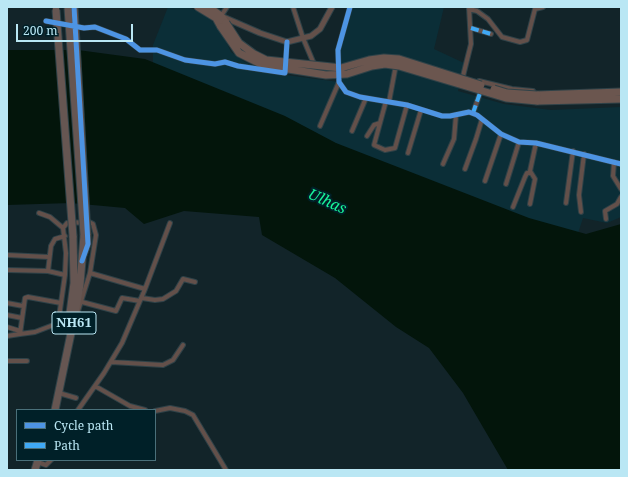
<!DOCTYPE html>
<style>
body{margin:0}
#map{position:relative;width:628px;height:477px;overflow:hidden;background:#122429;font-family:"Noto Serif",serif}
canvas{display:block}
.frame{position:absolute;inset:0;border:8px solid #bae7f4;pointer-events:none}
.legend{position:absolute;left:16px;top:409px;width:140px;height:52px;box-sizing:border-box;background:#002028;border:1px solid #4a707a;margin:0;padding:5px 7px;list-style:none;font-size:12px;color:#bae7f4}
.legend li{display:flex;align-items:center;gap:8px;height:20px}
.legend b{width:20px;border:1px solid #4a707a}
.scale{position:absolute;left:16px;top:24px;width:117px;height:18px;box-sizing:border-box;border:2px solid #bae7f4;border-top:0;padding-left:5px;font-size:12px;line-height:14px;white-space:nowrap;color:#bae7f4;-webkit-text-stroke:3px #002028;paint-order:stroke}
</style>
<div id="map">
<canvas width="628" height="477"></canvas>
<div class="frame"></div>
<ul class="legend">
<li><b style="height:5px;background:#4d94e3"></b>Cycle path</li>
<li><b style="height:5px;background:#3fa9f5"></b>Path</li>
</ul>
<div class="scale">200 m</div>
</div>
<script>
const context = document.querySelector('canvas').getContext('2d');
context.lineJoin = 'round';
function fill(path, color) { context.fillStyle = color; context.fill(path, 'evenodd'); }
const toPath = rows => new Path2D(rows.map(r => 'M' + r).join(''));
function strokePath(path, color, width, dash) { context.strokeStyle = color; context.lineWidth = width; context.lineCap = dash ? 'butt' : 'round'; context.setLineDash(dash || []); context.stroke(path); }
function write(font, color, halo, rows, align = 'center') {
  context.font = font + ' "Noto Serif",serif'; context.lineWidth = 4; context.setLineDash([]); context.textBaseline = 'middle'; context.strokeStyle = halo; context.fillStyle = color; for (const [text, x, y, turn = 0] of rows) {
    context.save(); context.translate(x, y); context.rotate((+turn || 0) * Math.PI / 180); context.textAlign = isNaN(turn) ? turn : align; if (halo) context.strokeText(text, 0, 0); context.fillText(text, 0, 0); context.restore();
  }
}
const built = toPath([
 [168,7,188,7,208,16,223,35,231,52,245,62,271,73,339,82,335,53,347,7,444,7,434,49,464,63,458,91,504,104,551,110,621,107,621,217,607,223,583,218,575,242,476,203,153,66,153,45]
]);
const water = toPath([
 [7,50,78,50,145,59,285,116,336,143,529,218,586,234,621,224,621,470,508,470,463,393,429,348,396,327,335,278,262,235,259,217,184,211,144,224,125,208,71,203,7,205]
]);
const minor = toPath([
 [293,7,303,38,314,64],
 [350,7,338,50,339,82,346,92,360,97,407,105,442,116,450,116,469,112,477,115,501,134,519,142,536,143,621,164],
 [536,7,535,9,543,7],
 [469,9,477,11,488,19,502,37,520,42,527,40,535,9],
 [221,16,227,7],
 [46,21,84,28,95,27,126,39,140,50,157,50,185,60,215,64,225,62,238,66,285,73,287,42],
 [471,28,491,34],
 [462,80,471,44,469,7],
 [479,81,512,89,533,91],
 [386,101,374,145,385,150,395,148,407,105],
 [389,102,395,70],
 [473,113,480,93],
 [320,126,339,82],
 [352,131,366,98],
 [367,136,374,125,380,123],
 [408,153,421,110],
 [614,162,613,176,621,189],
 [443,164,454,139,456,115],
 [465,169,476,139,482,119],
 [485,181,501,134],
 [506,184,519,142],
 [566,203,573,151],
 [530,204,535,179,530,171,536,143],
 [513,207,525,177,527,173,531,173],
 [581,212,579,195,584,154],
 [39,213,50,217,63,228,66,253,65,275,58,324],
 [606,219,605,211,617,204,621,197],
 [63,228,67,223,89,222,93,224,96,235,90,273,77,314],
 [7,255,49,257],
 [7,270,48,271,65,275],
 [48,271,51,246,55,239,65,236],
 [90,273,145,289],
 [142,298,155,300,163,299,176,291,183,279,195,282],
 [82,302,116,311,122,298,140,301],
 [7,303,23,306],
 [61,303,28,297,25,298,20,334,35,332,56,324,69,324],
 [7,315,22,318],
 [7,327,20,331],
 [7,336,20,334],
 [7,361,27,361],
 [111,362,163,365,173,360,183,345],
 [95,386,130,406,145,410],
 [59,393,76,398],
 [78,410,104,373,122,343,145,289,170,223],
 [155,411,170,408,185,411,193,415,226,470],
 [37,462,46,465,51,460]
]);
const tertiary = toPath([
 [221,16,260,33,287,42,311,36,320,29,332,7],
 [84,255,88,244,88,234]
]);
const primary = toPath([
 [198,7,216,18,221,27],
 [209,7,221,16,226,23],
 [537,95,621,92],
 [537,101,621,99]
]);
const trunk = toPath([
 [68,328,74,283,73,236],
 [55,410,75,314,80,285,84,235],
 [35,470,38,460]
]);
const tertiaryBridge = toPath([
 [75,8,88,234]
]);
const primaryBridge = toPath([
 [226,23,239,43,254,54,266,60,341,68,369,60,384,58,399,59,481,85],
 [221,27,239,53,263,65,326,75,347,74,372,66,385,64,399,66,506,98,537,101],
 [494,89,507,93,537,95]
]);
const trunkBridge = toPath([
 [68,8,84,235],
 [56,10,73,236]
]);
const quiet = toPath([
 [471,28,491,34],
 [473,113,480,93]
]);
const cycleway = toPath([
 [74,7,88,244,82,261],
 [350,7,338,50,339,82,346,92,360,97,407,105,442,116,450,116,469,112,477,115,501,134,519,142,536,143,621,164],
 [46,21,84,28,95,27,126,39,140,50,157,50,185,60,215,64,225,62,238,66,285,73,287,42]
]);
const shields = [
 [74,323,44]
];
const shieldNames = [
 ["NH61",74,323]
];
const waterNames = [
 ["Ulhas",327,202,24]
];
fill(built, '#0b2e37');
fill(water, '#03150b');
strokePath(minor, '#2f4248', 6);
strokePath(tertiary, '#2f4248', 7);
strokePath(primary, '#2f4248', 9);
strokePath(trunk, '#2f4248', 9);
strokePath(minor, '#63504a', 4);
strokePath(tertiary, '#63504a', 5);
strokePath(primary, '#6b564f', 7);
strokePath(trunk, '#665652', 7);
strokePath(tertiaryBridge, '#2f4248', 7, []);
strokePath(primaryBridge, '#2f4248', 9, []);
strokePath(trunkBridge, '#2f4248', 9, []);
strokePath(tertiaryBridge, '#63504a', 5);
strokePath(primaryBridge, '#6b564f', 7);
strokePath(trunkBridge, '#665652', 7);
strokePath(quiet, '#3fa9f5', 4, [8, 4]);
strokePath(cycleway, '#4d94e3', 5);
for (const [x, y, w] of shields) { const box = new Path2D(); box.roundRect(x - w / 2, y - 11, w, 22, 3); context.fillStyle = '#002028'; context.fill(box); strokePath(box, '#bae7f4', 1); }
write('bold 13px', '#bae7f4', null, shieldNames);
write('italic 15px', '#18f69b', '#002028', waterNames);
</script>
